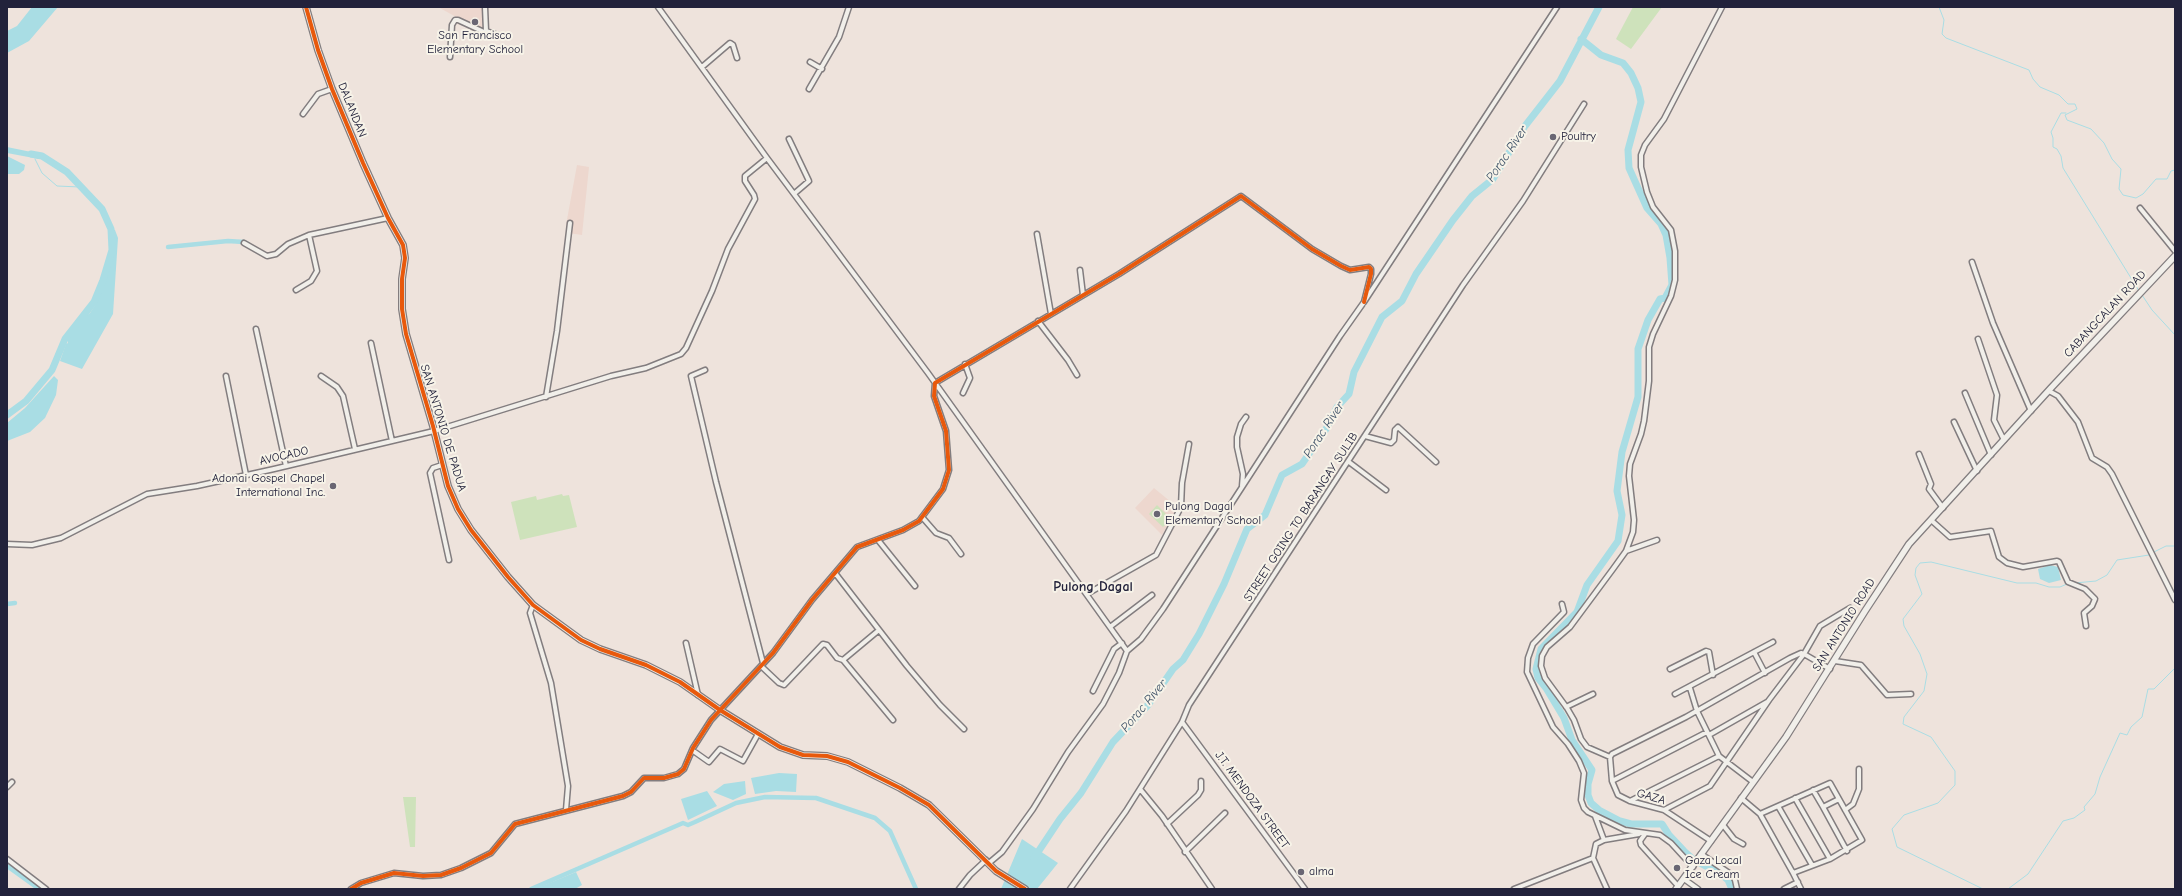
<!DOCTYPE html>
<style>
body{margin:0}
#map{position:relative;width:2182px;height:896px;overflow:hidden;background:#eee3dc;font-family:"Comic Neue",sans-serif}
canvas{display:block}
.frame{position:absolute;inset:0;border:8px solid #22223b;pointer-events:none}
</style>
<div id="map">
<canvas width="2182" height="896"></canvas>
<div class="frame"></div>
</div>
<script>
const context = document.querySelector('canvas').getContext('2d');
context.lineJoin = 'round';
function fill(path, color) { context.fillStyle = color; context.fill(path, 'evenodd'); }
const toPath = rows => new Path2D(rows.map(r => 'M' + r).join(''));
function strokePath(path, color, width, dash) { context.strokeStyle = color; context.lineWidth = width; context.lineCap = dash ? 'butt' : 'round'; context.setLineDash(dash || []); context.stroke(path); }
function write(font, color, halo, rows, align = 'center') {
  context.font = font + ' "Comic Neue",sans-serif'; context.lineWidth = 4; context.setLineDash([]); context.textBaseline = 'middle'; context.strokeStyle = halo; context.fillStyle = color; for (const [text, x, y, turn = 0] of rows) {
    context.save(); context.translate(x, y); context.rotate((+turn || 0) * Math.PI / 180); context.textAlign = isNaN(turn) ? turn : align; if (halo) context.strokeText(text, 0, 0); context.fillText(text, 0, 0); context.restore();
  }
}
const built = toPath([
 [438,7,484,7,484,32,458,18],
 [577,165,589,167,582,235,568,233,568,226,566,225],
 [1154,488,1177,507,1162,535,1135,508]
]);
const green = toPath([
 [1633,7,1662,7,1631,49,1616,39],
 [562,494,563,496,569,495,577,527,520,540,511,502,536,496,537,500],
 [1157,505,1171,519,1163,527,1149,514],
 [403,797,416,797,415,847,410,847]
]);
const water = toPath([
 [32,7,58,7,29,41,7,53,7,31,17,26],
 [7,147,41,154,39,159,7,153],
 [7,156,25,165,24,170,19,174,7,174],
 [112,229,115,230,118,238,113,314,82,369,60,361,66,344,68,343,68,335,79,322,90,313,96,304,113,250],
 [54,376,58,380,56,395,45,418,30,432,7,441,7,423,25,408],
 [2050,565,2058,567,2061,580,2049,583,2040,579,2038,569],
 [779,773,797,774,796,792,776,791,755,794,751,778],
 [745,781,746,794,733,800,713,792,724,784],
 [707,791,717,806,688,820,681,799],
 [1022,839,1058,863,1037,889,1001,889],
 [576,872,582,885,575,889,535,889]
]);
const stream = toPath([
 [1939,7,1944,20,1942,34,1946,38,2029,70,2033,79,2040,87,2059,95,2068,104,2075,104,2077,109,2065,115,2067,120,2091,129,2104,143,2112,159,2121,169,2119,189,2123,195,2136,198,2143,194,2156,179,2167,179,2171,171,2175,170],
 [2066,113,2061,113,2051,132,2053,138,2053,147,2057,149,2061,156,2063,168,2139,291],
 [35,159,42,173,57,186,80,187],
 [2142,295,2152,310,2175,335],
 [2154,552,2166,546,2175,546],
 [2075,583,2096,581,2107,575,2117,560,2149,555],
 [1983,889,1897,847,1892,829,1904,815,1938,803,1955,785,1955,771,1931,737,1903,724,1904,717,1924,691,1927,674,1920,654,1904,626,1903,619,1922,594,1915,575,1916,568,1920,563,1931,562,2017,583,2036,583,2049,587,2060,587,2067,584],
 [2008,889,2028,874,2063,821,2074,818,2085,810,2084,807,2095,794,2100,777,2120,733,2127,735,2131,727,2142,717,2148,689,2154,689,2175,668]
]);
const canal = toPath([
 [168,247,228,241,244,242,248,244],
 [7,604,15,603],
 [7,866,39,889],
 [531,889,683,823,688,825,695,822,736,803,765,797,816,798,875,818,890,831,916,889]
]);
const river = toPath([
 [1581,39,1601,55,1623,63,1631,73,1638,88,1641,102,1628,150,1629,168,1647,208,1661,224,1666,235,1670,258,1672,285,1665,298,1660,299,1648,320,1638,349,1638,397,1622,452,1617,491,1622,515,1618,541,1587,585,1577,612,1541,649,1536,669,1538,678,1546,688,1564,718,1572,740,1592,770,1588,784,1588,795,1591,803,1599,810,1620,821,1631,824,1662,824,1669,835,1684,851,1694,860,1720,873,1728,880,1732,889],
 [7,415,26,401,52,370,65,339,94,302,103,280,112,250,111,229,102,209,67,172,42,156,31,154],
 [1034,858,1060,819,1081,793,1113,742,1148,705,1173,669,1183,660,1199,634,1224,584,1247,529,1265,515,1282,475,1302,464,1326,429,1337,407,1349,394,1354,372,1382,317,1402,301,1416,274,1453,220,1472,196,1493,179,1525,126,1560,81,1599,7]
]);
const minor = toPath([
 [485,7,486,31,501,36],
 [658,7,767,158,928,373,1127,651],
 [450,57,452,25,455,20,458,20,484,32,486,31],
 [810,62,822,69],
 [702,67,730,43,733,45,737,58],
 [809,89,839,37,849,7],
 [303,114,318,94,332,89],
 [789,139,809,181,795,193],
 [2140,208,2175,251],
 [1037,234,1051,314],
 [244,243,267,256,276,254,288,244,309,235,388,218],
 [1972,262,1993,323,2031,411],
 [1080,270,1083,295],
 [296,290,311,281,317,271,309,235],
 [1038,321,1068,360,1077,375],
 [256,329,286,466],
 [1978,339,1997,395,1994,420,2004,440],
 [371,343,392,441],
 [705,370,691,376,716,482,763,663],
 [226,376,246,475],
 [321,376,337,387,343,396,355,449],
 [2049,391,2058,396,2078,422,2092,458,2107,467,2112,474,2175,600],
 [963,393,970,378,965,364],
 [1965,393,1991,455],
 [546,397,557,331,570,223],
 [1954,422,1977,471],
 [1365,436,1391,443,1394,440,1395,430,1398,427,1436,462],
 [1919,454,1931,484,1929,489,1943,508],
 [1349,462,1386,490],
 [442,465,433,468,430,473,449,560],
 [1242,486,1243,474,1237,447,1237,437,1241,424,1246,417],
 [922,517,936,533,949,538,961,554],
 [1931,520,1950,537,1991,531,1999,557,2007,563,2023,567,2057,561,2059,562,2068,582,2085,589,2095,599,2092,606,2084,613,2086,626],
 [878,540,915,586],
 [7,544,32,545,61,538,147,494,197,486,274,469,434,431,611,376,646,368,681,354,686,348,712,291,728,249,755,199,754,195,745,181,745,176,767,158],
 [1626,551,1657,540],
 [835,573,907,666,940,705,964,729],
 [1087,594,1156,555,1181,507,1182,483,1189,444],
 [1562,604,1564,612,1533,644,1528,658,1527,672,1553,727,1568,744,1579,761,1584,773,1581,800,1584,808,1588,812,1625,830,1660,835,1671,843,1693,867],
 [533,605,530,613,551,683,568,786,566,810],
 [1110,627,1152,595],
 [879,630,843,660,893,720],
 [686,643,698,695],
 [1754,652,1765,673],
 [1835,661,1861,665,1887,695,1911,694],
 [761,666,779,683,784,685,823,644,827,645,837,658,843,660],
 [1670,669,1706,651,1709,652,1713,675],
 [1690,688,1697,711,1719,756,1753,782],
 [1093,691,1114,649,1122,643],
 [1675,694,1773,642],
 [1566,707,1593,694],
 [1182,722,1305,889],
 [1709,735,1767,702],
 [692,750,709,762,720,749,743,761,758,734],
 [1610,757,1587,747,1581,739,1574,720,1567,708,1545,678,1541,666,1542,656,1547,647,1570,627,1613,569,1626,551,1633,532,1634,520,1629,476,1630,464,1641,434,1644,421,1649,381,1649,347,1653,334,1671,296,1675,280,1675,251,1671,230,1653,207,1647,192,1641,167,1641,155,1645,145,1664,119,1722,7],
 [1610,757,1612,754,1686,717,1790,658,1801,653,1804,654,1820,626,1850,608],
 [1610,757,1612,781,1618,795,1630,801,1664,810,1711,841],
 [1612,781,1707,732],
 [7,787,12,782],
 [1140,789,1162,816,1212,889],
 [1813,790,1823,807],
 [1741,798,1760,814,1793,873,1830,859,1862,840,1830,783,1760,814],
 [1795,798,1830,859],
 [1839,799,1823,807,1847,851],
 [1630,801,1719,756],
 [1778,806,1812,865],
 [1664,810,1710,786,1769,700,1804,654,1830,669],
 [1845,810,1853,804,1859,789,1859,769],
 [1595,816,1604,840],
 [1167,824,1198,795,1201,790,1201,781],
 [1723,825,1734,839,1743,844],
 [1645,834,1640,841,1641,845,1678,886],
 [1185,852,1225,813],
 [1701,854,1732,875,1735,880,1737,889],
 [1593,858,1596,844,1604,840,1639,834],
 [7,859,46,889],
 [989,863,1002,852,1033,809,1068,752,1103,704,1119,673,1127,651,1141,639,1163,609,1340,336,1364,302,1557,7],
 [1793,873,1801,889],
 [1684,879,1698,889],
 [351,889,361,883,394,873,423,876,441,875,461,868,491,853,515,824,623,796,631,792,644,778,664,778,678,774,684,769,693,748,711,720,773,653,812,600,857,547,903,530,919,521,943,489,949,470,946,431,934,396,935,383,1119,274,1241,196,1312,249,1341,266,1350,270,1369,267,1371,269,1371,274,1364,302],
 [959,889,970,875,986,860],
 [1070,889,1126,811,1182,722,1189,705,1463,285,1523,201,1584,104],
 [1514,889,1593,858,1607,889],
 [1784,889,1798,882]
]);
const tertiary = toPath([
 [306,7,318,50,332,89,363,163,388,218,403,245,405,258,402,279,402,309,406,334,433,426,448,486,458,509,471,530,508,577,533,605,581,640,600,649,646,665,680,682,720,710,780,747,803,755,827,756,848,762,900,788,929,805,996,871,1025,889],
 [1676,889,1786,737,1865,611,1909,544,2051,388,2175,256]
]);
const cycleway = toPath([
 [306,7,318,50,332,89,363,163,388,218,403,245,405,258,402,279,402,309,406,334,433,426,448,486,458,509,471,530,508,577,533,605,581,640,600,649,646,665,680,682,720,710,780,747,803,755,827,756,848,762,900,788,929,805,996,871,1025,889],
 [351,889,361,883,394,873,423,876,441,875,461,868,491,853,515,824,623,796,631,792,644,778,664,778,678,774,684,769,693,748,711,720,773,653,812,600,857,547,903,530,919,521,943,489,949,470,946,431,934,396,935,383,1119,274,1241,196,1312,249,1341,266,1350,270,1369,267,1371,269,1371,274,1364,302]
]);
const markers = [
 [475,22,4,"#696673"],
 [1553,137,4,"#696673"],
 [333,486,4,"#696673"],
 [1157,514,4,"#696673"],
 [1677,868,4,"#696673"],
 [1301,872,4,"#696673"]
];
const poiNames = [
 ["San Francisco",475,36,"center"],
 ["Elementary School",475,50,"center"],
 ["Poultry",1561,137],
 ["Adonai Gospel Chapel",325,479,"right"],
 ["International Inc.",325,493,"right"],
 ["Pulong Dagal",1165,507],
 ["Elementary School",1165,521],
 ["Gaza Local",1685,861],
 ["Ice Cream",1685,875],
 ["alma",1309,872]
];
const streetNames = [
 ["DALANDAN",352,110,68],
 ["CABANGCALAN ROAD",2105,314,-47],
 ["SAN ANTONIO DE PADUA",443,428,73],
 ["AVOCADO",284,456,-13],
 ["STREET GOING TO BARANGAY SULIB",1301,517,-57],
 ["SAN ANTONIO ROAD",1844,625,-58],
 ["GAZA",1651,797,16],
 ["J.T. MENDOZA STREET",1252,800,54]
];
const waterNames = [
 ["Porac River",1507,154,-56],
 ["Porac River",1324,430,-57],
 ["Porac River",1144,706,-50]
];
const quarterNames = [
 ["Pulong Dagal",1093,587]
];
fill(built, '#edd7ce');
fill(green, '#cee2bb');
fill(water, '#a9dde4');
strokePath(stream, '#a9dde4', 1);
strokePath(canal, '#a9dde4', 4.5);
strokePath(river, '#a9dde4', 7);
strokePath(minor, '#827d7f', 7);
strokePath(tertiary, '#827d7f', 8);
strokePath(minor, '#f1efea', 4);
strokePath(tertiary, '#f1efea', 5.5);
strokePath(cycleway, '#e8590c', 4);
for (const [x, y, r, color] of markers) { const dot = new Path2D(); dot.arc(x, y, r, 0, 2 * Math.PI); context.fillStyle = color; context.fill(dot); strokePath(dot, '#f7f3e8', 1.5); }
write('12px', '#22223b', '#f7f3e8', poiNames, 'left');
write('12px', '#22223b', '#f7f3e8', streetNames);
write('italic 13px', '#3c5066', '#f7f3e8', waterNames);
write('bold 14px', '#22223b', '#f7f3e8', quarterNames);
</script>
